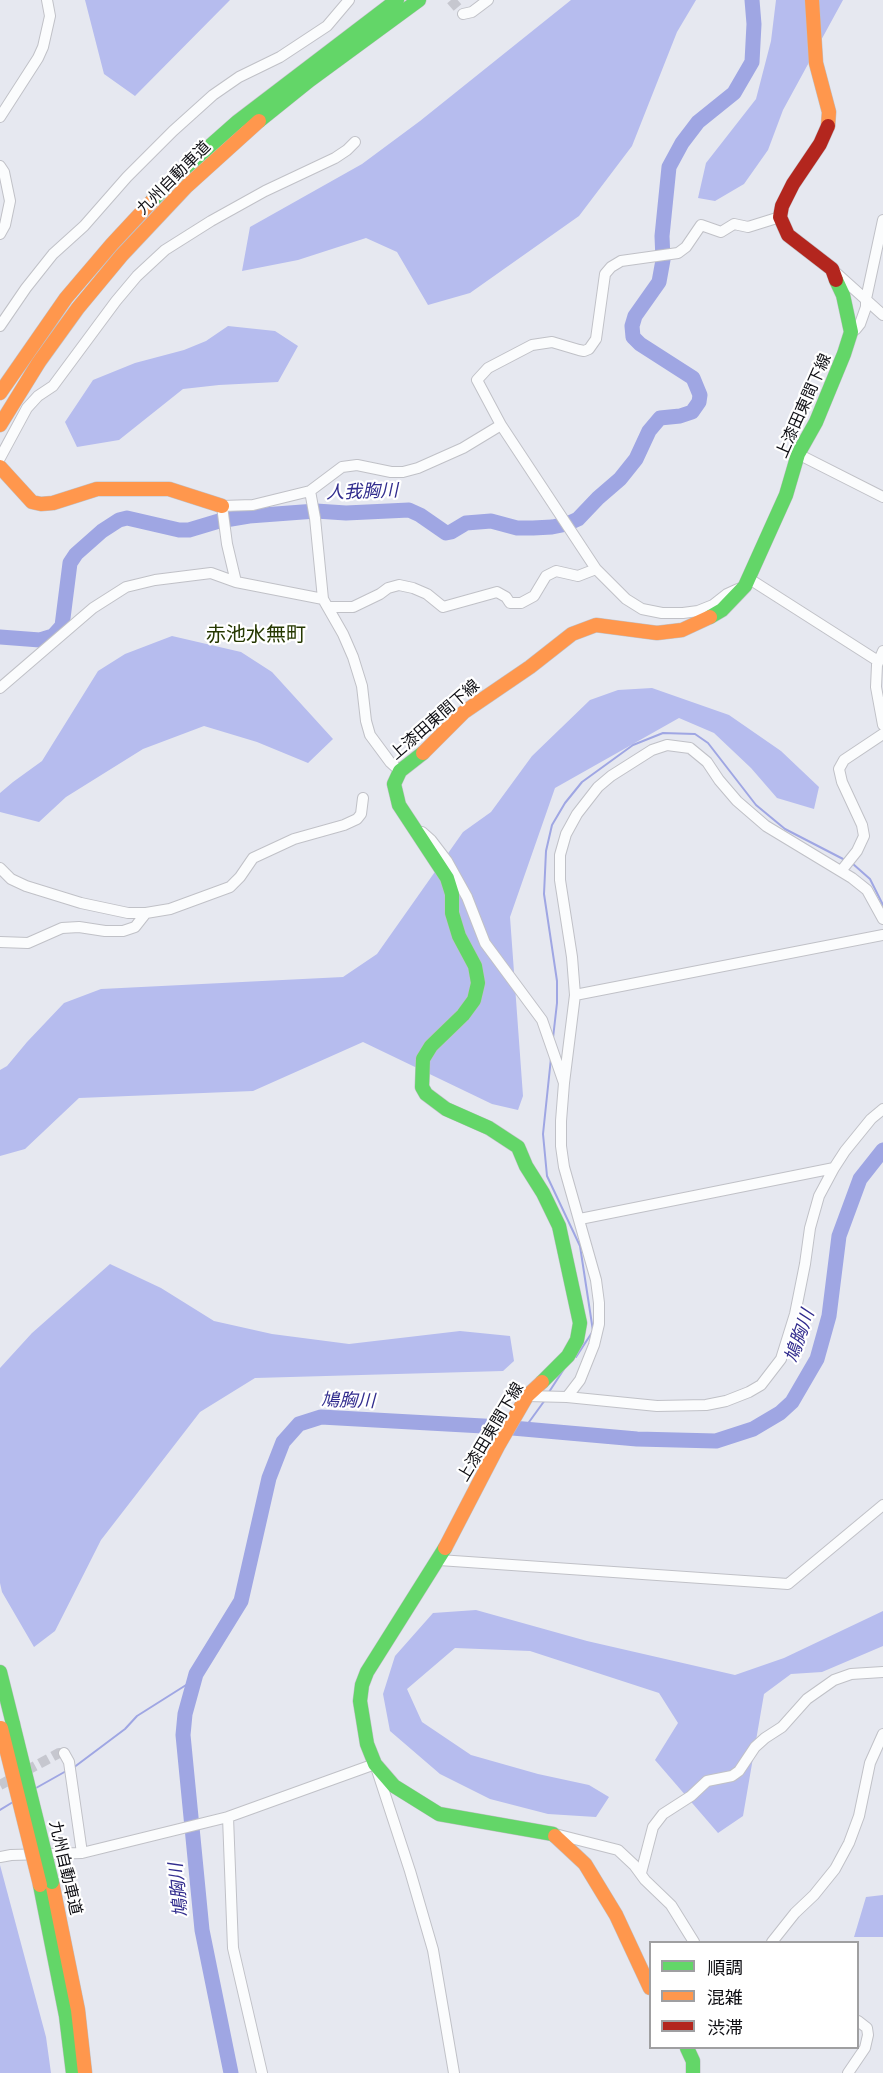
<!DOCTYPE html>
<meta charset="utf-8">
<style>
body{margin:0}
#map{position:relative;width:883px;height:2073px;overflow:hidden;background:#e6e8f0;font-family:"Work Sans","Noto Sans JP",sans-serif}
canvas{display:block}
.legend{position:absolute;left:649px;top:1941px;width:210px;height:108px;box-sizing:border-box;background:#fff;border:2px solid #9f9fa1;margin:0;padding:8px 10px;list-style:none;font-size:18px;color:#0e0e13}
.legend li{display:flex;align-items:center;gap:12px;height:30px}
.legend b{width:30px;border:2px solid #9f9fa1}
</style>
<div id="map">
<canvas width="883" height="2073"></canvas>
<ul class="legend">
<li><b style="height:8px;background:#63d668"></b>順調</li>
<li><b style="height:8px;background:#ff974d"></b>混雑</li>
<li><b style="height:8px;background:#b3261e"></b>渋滞</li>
</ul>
</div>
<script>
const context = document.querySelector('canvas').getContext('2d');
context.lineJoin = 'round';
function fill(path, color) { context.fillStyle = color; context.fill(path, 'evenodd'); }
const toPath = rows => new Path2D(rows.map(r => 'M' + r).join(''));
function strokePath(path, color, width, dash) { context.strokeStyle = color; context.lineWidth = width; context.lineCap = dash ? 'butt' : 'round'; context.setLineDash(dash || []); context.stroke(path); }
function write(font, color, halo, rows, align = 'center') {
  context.font = font + ' "Work Sans","Noto Sans JP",sans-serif'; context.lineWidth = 4.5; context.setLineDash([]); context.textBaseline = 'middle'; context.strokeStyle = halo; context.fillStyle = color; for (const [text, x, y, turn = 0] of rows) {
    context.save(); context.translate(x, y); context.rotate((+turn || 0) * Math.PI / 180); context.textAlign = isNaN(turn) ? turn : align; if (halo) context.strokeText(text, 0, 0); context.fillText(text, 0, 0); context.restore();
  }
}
const forest = toPath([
 [85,0,230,0,135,96,104,74],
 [571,0,696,0,677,32,632,146,579,216,470,293,428,305,397,252,366,238,298,260,242,271,250,227,362,164,420,121],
 [776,0,843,0,783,110,768,150,744,184,715,201,698,198,706,163,756,99,771,41],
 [228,326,275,331,298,346,278,382,219,385,183,389,119,440,77,447,65,422,93,380,135,363,184,350,206,341],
 [172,636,241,652,272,672,333,739,308,763,257,742,204,726,143,749,66,797,39,822,0,812,0,793,13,782,42,761,98,671,125,654],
 [652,688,729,715,781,751,819,787,814,809,777,798,751,768,714,733,679,718,555,788,510,917,523,1096,518,1110,492,1104,363,1042,253,1091,79,1098,25,1149,0,1156,0,1070,7,1066,27,1042,64,1003,101,989,343,977,377,954,463,832,491,812,532,756,590,700,618,690],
 [110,1264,161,1288,214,1321,272,1334,349,1344,460,1331,510,1336,514,1361,503,1371,255,1378,200,1412,101,1540,55,1631,34,1647,2,1592,0,1583,0,1368,32,1333],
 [476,1610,587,1641,735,1675,784,1658,883,1611,883,1646,822,1672,791,1674,764,1694,743,1816,718,1833,655,1760,678,1723,659,1693,530,1651,455,1648,407,1689,422,1722,471,1755,538,1774,589,1785,609,1797,596,1817,548,1814,490,1799,440,1774,390,1731,383,1694,395,1656,433,1613],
 [0,1865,46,2037,51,2073,0,2073],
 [883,1895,883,1937,854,1937,866,1897]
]);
const stream = toPath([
 [853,864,870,879,883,905],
 [553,1038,557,1003,557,981,544,894,546,851,552,825,565,803,582,782,633,745,663,733,695,734,708,743,756,805,785,829,845,860],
 [551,1058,543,1134,547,1176,580,1246,593,1331,576,1357],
 [549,1392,564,1369],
 [524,1429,545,1400],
 [73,1768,125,1729,137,1716,194,1680],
 [36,1788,68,1770],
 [0,1810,13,1802]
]);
const river = toPath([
 [0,637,40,640,53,636,62,626,70,563,76,554,102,531,119,520,127,518,179,530,189,530,219,521,249,516,316,511,346,513,409,510,420,515,446,533,451,532,466,523,491,521,517,528,533,528,552,527,567,524,578,519,598,498,620,479,636,459,649,431,660,418,680,416,692,412,699,402,700,395,693,378,640,344,633,337,632,326,635,316,659,282,663,260,662,236,669,167,682,143,698,122,734,93,752,62,754,24,752,0],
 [231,2073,202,1930,183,1735,185,1714,196,1674,241,1601,269,1478,283,1442,299,1424,321,1417,501,1427,637,1439,716,1441,753,1429,780,1413,792,1402,817,1359,829,1316,839,1236,860,1179,883,1150]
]);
const streetTunnel = toPath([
 [451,0,463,14],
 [0,1785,59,1753,64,1753]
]);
const street = toPath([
 [463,14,472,12,488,0],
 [0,117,38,58,43,47,50,16,47,0],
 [0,166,4,172,10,201,5,225,0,234],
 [834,271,883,315],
 [0,326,26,288,53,254,84,226,127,177,173,131,213,95,239,77,280,57,327,26,349,0],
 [851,332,856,329,860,324,866,307,866,299,883,220],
 [501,425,477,380,488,368,532,345,552,342,579,350,584,351,589,349,596,339,605,274,611,267,621,261,678,253,686,247,701,225,721,232,734,224,748,227,780,217],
 [798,454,883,497],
 [0,458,27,408,38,396,53,386,116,301,137,276,165,250,211,221,265,191,335,158,347,150,355,142],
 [310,491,315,518,323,599,343,634,353,657,362,686,366,721,370,735,390,762,400,771],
 [748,578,878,661],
 [323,599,236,582,227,544,222,506,253,505,310,491,342,467,357,465,391,472,403,472,418,468,463,448,501,425,596,569,626,599,642,609,662,613,683,613,698,611,713,605,727,594,738,589],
 [328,607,353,607,380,594,388,588,399,585,413,588,427,594,443,607,497,592,506,597,510,603,521,603,534,596,546,576,556,571,578,576,596,569],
 [883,651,877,665,876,687,883,725],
 [0,688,93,608,126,587,155,580,211,573,236,582],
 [422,832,431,840,447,861,467,897,485,943,542,1020,564,1083],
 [0,868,11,879,26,886,81,903,128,913,146,913,170,909,230,887,240,877,253,858,294,839,344,825,357,819,361,814,363,798],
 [841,871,857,851,864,836,862,825,842,782,839,769,844,760,883,734],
 [0,942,28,943,62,928,79,927,105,931,123,931,135,927,146,913],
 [575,995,883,935],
 [580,1219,834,1168],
 [527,1396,567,1397,657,1406,706,1405,726,1401,749,1392,761,1385,781,1359,795,1314,805,1264,810,1228,819,1196,834,1168,845,1151,871,1119,883,1109],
 [567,1397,580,1380,594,1345,599,1324,599,1303,596,1280,564,1167,561,1146,561,1121,564,1083,575,995,572,957,560,880,560,855,566,834,577,814,598,787,611,776,652,750,667,745,690,748,707,762,719,780,737,801,766,826,852,878,867,890,883,919],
 [439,1560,788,1584,883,1505],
 [64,1753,69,1762,82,1853],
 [555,1834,618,1850,634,1865,645,1880,671,1905,694,1942],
 [0,1857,11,1855,82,1853,228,1817],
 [641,1873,653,1827,663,1814,691,1796,707,1781,732,1776,739,1771,755,1747,765,1738,782,1727,807,1699,834,1680,851,1674,883,1672],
 [772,1942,795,1913,814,1895,835,1869,849,1843,859,1816,870,1763,883,1734],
 [262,2073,233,1948,228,1817,375,1764,410,1871,433,1950,454,2073],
 [848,2073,865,2048,868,2035,867,2028,858,2021]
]);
const fast = toPath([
 [259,121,310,80,419,0],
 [152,201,176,176,237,122,397,0],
 [710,617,722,610,745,586,786,495,798,454,816,422,844,354,851,332,843,295,836,280],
 [423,753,400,771,394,784,399,805,447,878,452,894,452,913,459,936,475,966,478,983,474,1000,463,1015,431,1046,423,1059,422,1087,426,1094,446,1109,489,1128,518,1147,526,1166,543,1193,559,1226,580,1323,577,1340,568,1356,542,1382],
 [445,1548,367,1672,362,1685,360,1701,367,1744,375,1764,394,1786,439,1814,553,1834,555,1836],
 [0,1672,13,1724],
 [40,1885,66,2016,73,2073],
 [687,2048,693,2061,693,2073]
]);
const slow = toPath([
 [812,0,816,63,829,112,828,126],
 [0,393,66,298,112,244,152,201],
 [0,425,39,362,78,308,122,255,186,187,259,121],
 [0,467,32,502,41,504,53,503,97,489,169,489,222,506],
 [423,753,464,712,530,667,572,634,596,625,657,633,682,630,710,617],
 [445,1548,498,1446,527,1396,542,1382],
 [555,1836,585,1864,616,1915,650,1988],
 [52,1882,78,2010,85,2073]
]);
const jam = toPath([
 [828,126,820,144,793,184,782,206,780,217,788,235,832,269,836,280]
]);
const fastBridge = toPath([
 [13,1724,52,1882]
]);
const slowBridge = toPath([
 [1,1728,40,1885]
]);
const streetNames = [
 ["九州自動車道",174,178,-45],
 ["上漆田東間下線",804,406,-66],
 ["上漆田東間下線",435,720,-41],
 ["上漆田東間下線",491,1432,-59],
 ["九州自動車道",65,1868,77]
];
const waterNames = [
 ["人我胸川",362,492,-2],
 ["鳩胸川",800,1336,-71],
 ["鳩胸川",348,1401,1],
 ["鳩胸川",179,1890,-96]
];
const quarterNames = [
 ["赤池水無町",256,635]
];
fill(forest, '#b6bcee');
strokePath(stream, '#9fa6e3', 2);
strokePath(river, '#9fa6e3', 15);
strokePath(streetTunnel, '#c6c7cf', 10, [10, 5]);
strokePath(street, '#c0c1c7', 12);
strokePath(fast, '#c0c1c7', 15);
strokePath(slow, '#c0c1c7', 15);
strokePath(jam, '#c0c1c7', 15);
strokePath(street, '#fbfcfd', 10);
strokePath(fast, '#63d668', 14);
strokePath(slow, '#ff974d', 14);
strokePath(jam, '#b3261e', 14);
strokePath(fastBridge, '#c6c7ca', 15, []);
strokePath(slowBridge, '#c6c7ca', 15, []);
strokePath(fastBridge, '#63d668', 14);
strokePath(slowBridge, '#ff974d', 14);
write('16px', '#0e0e13', '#fff', streetNames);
write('italic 18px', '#322d8e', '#fff', waterNames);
write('20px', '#253801', '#fff', quarterNames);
</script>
